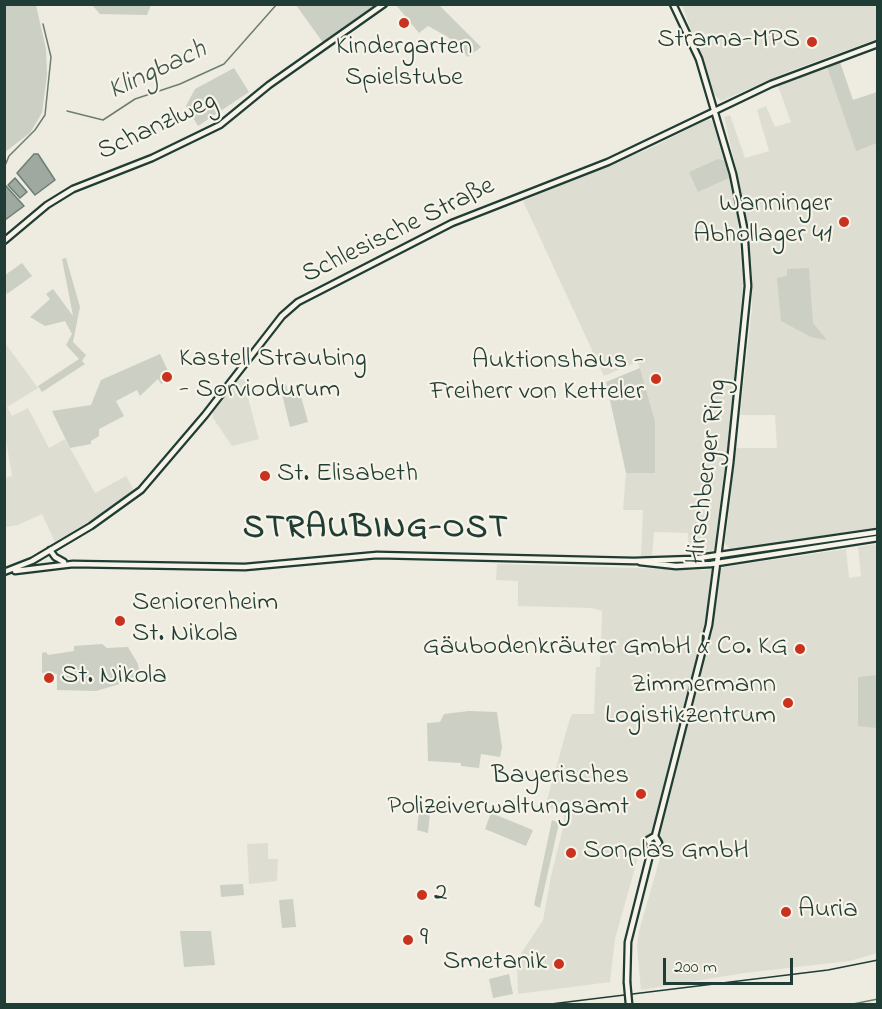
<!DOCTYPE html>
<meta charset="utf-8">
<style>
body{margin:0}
#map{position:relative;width:882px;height:1009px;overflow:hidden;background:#eeece1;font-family:"Indie Flower",sans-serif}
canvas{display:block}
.frame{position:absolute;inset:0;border:6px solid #1f3d34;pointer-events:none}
.scale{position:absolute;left:663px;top:958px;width:130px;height:27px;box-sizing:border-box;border:3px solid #1f3d34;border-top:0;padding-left:8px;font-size:18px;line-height:21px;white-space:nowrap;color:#1f3d34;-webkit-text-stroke:4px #f7f3e8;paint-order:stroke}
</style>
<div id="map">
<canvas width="882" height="1009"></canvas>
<div class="frame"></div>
<div class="scale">200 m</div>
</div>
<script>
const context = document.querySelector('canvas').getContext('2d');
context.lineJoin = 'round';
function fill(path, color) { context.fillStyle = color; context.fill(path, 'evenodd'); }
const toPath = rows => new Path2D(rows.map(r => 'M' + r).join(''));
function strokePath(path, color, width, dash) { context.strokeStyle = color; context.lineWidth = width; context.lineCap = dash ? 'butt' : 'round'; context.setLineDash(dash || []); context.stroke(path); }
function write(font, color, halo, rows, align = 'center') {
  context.font = font + ' "Indie Flower",sans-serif'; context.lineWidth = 4.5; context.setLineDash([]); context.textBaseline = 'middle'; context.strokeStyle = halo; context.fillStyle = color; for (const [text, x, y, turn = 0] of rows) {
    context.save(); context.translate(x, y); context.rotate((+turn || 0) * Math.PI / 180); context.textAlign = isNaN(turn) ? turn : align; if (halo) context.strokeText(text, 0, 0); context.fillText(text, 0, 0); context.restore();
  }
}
const built = toPath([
 [682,5,877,5,877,39,790,71,721,101,714,94],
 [827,67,856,150,877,143,877,527,732,551,725,544,736,448,777,448,775,415,740,415,752,308,752,274,742,194,724,117,730,115,745,158,769,151,757,110,766,106,775,127,791,122,778,86],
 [708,119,712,121,725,161,737,216,743,283,727,452,714,549,708,554,689,555,688,533,654,532,652,556,641,556,643,510,623,510,626,473,654,473,655,421,640,368,637,362,604,376,523,201,651,148],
 [5,343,38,388,7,407,12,416,28,408,49,448,65,439,95,493,126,476,134,490,99,515,55,542,42,514,18,525,5,527,5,478,12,476,5,435],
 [243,379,253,389,253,391,247,394,259,439,232,446,213,418,213,412,238,380],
 [877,544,877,953,850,961,744,973,641,990,637,947,639,931,662,851,642,843,615,939,610,982,518,994,517,960,543,920,551,876,564,824,564,812,545,807,570,718,572,714,594,714,596,667,600,667,602,611,591,608,518,606,518,581,496,580,497,564,704,570,846,549,849,578,861,576,858,547],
 [268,843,268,859,278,859,277,881,249,884,247,844]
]);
const green = toPath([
 [5,5,36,5,46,49,47,75,42,113,30,133,5,152],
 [92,5,151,4,151,5,147,15,100,14],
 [296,5,377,5,324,44],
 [396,5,439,5,481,47,468,57,448,37,428,26,419,33],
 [840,62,853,100,877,92,877,143,856,151,827,67],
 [234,68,249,92,198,126,186,106,195,89],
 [718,159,725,161,729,178,698,192,689,172],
 [66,258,80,307,73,342,86,355,82,361,85,364,42,392,38,386,79,359,66,345,72,334,65,321,45,326,30,317,50,299,46,294,53,289,73,316,62,259],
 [22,263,32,276,7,294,5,290,5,275],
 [809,268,813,323,827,340,811,337,781,321,777,278,787,276,787,269],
 [160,354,172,379,161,384,158,379,140,396,137,390,116,401,124,416,99,429,99,436,91,441,91,444,70,448,52,411,91,405,101,380],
 [640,368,655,421,655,473,626,473,606,382],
 [286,384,289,396,300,393,308,422,290,427,280,386],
 [102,644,107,648,128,647,138,664,140,678,96,691,57,690,57,674,42,673,42,653,46,652,48,655,74,651,74,646],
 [877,675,877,728,858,726,858,677],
 [469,711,497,712,502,747,500,757,481,754,479,768,461,766,461,763,428,761,427,723,440,722,444,714],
 [419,812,430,813,428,833,417,830],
 [491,813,533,830,526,846,485,829],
 [552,820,559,823,540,908,534,905],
 [243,884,244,895,221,897,220,885],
 [293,899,296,927,282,928,279,900],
 [180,931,211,931,215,965,184,967],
 [509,974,513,994,493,998,489,979]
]);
const water = toPath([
 [34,154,38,154,55,180,35,195,17,173,34,154],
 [15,178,27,192,20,198,8,185,15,178],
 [6,186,24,206,5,220,4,188,6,186]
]);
const stream = toPath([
 [67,111,103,120,135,99,180,84,224,64,277,4],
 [4,168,9,156,35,130,45,115,51,57,43,24],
 [853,1004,878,999]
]);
const minor = toPath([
 [4,241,47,205,73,189,152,158,220,125,269,85,384,4],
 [50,550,55,557,64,562],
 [640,562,676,566,711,564,878,538],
 [15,571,73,564,245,567,377,555,634,561,692,559,878,532],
 [4,572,32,561,91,526,141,490,205,415,282,316,298,302,452,223,608,162,771,84,878,44],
 [655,836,709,625,730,464,748,286,744,228,733,174,699,59,673,4],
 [627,982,628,942,652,847,648,840,655,836,659,843,652,847]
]);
const rail = toPath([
 [551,1004,828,970,878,960]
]);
const minorBridge = toPath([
 [627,982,629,1004]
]);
const markers = [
 [404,23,6,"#c8321e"],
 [812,42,6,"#c8321e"],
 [844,222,6,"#c8321e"],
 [167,377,6,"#c8321e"],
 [656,379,6,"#c8321e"],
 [265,476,6,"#c8321e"],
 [120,621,6,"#c8321e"],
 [800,649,6,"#c8321e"],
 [49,678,6,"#c8321e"],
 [788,703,6,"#c8321e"],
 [641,794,6,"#c8321e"],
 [571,853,6,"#c8321e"],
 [422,895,6,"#c8321e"],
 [786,912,6,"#c8321e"],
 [408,940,6,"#c8321e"],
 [559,964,6,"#c8321e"]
];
const poiNames = [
 ["Strama-MPS",800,42,"right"],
 ["Kindergarten",404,49,"center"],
 ["Spielstube",404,80,"center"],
 ["Wanninger",832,206,"right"],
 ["Abhollager 41",832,237,"right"],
 ["Kastell Straubing",179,361],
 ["- Sorviodurum",179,392],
 ["Auktionshaus -",644,363,"right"],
 ["Freiherr von Ketteler",644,394,"right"],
 ["St. Elisabeth",277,476],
 ["Seniorenheim",132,605],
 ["St. Nikola",132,636],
 ["Gäubodenkräuter GmbH & Co. KG",788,649,"right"],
 ["St. Nikola",61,678],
 ["Zimmermann",776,687,"right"],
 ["Logistikzentrum",776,718,"right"],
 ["Bayerisches",629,778,"right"],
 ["Polizeiverwaltungsamt",629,809,"right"],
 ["Sonplas GmbH",583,853],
 ["2",434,895],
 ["Auria",798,912],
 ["9",420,940],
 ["Smetanik",547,964,"right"]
];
const streetNames = [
 ["Schanzlweg",158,128,-25],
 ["Schlesische Straße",399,232,-26],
 ["Hirschberger Ring",709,472,-83]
];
const waterNames = [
 ["Klingbach",158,72,-25]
];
const districtNames = [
 ["STRAUBING-OST",376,531]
];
fill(built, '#ddddd2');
fill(green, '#cccfc4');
fill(water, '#9fa99f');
strokePath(water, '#6c7e74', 1.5);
strokePath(stream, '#6c7e74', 1.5);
strokePath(minor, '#1f3d34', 9);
strokePath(minor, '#f7f3e8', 4.5);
strokePath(rail, '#1f3d34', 1.5);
strokePath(minorBridge, '#1f3d34', 9, []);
strokePath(minorBridge, '#f7f3e8', 4.5);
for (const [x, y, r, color] of markers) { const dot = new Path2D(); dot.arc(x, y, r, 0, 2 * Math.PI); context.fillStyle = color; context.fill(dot); strokePath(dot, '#f7f3e8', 2); }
write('27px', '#1f3d34', '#f7f3e8', poiNames, 'left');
write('27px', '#1f3d34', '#f7f3e8', streetNames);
write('italic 28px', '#3f584f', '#f7f3e8', waterNames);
context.letterSpacing = '1.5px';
write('bold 33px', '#1f3d34', '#f7f3e8', districtNames);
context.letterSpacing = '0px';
</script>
